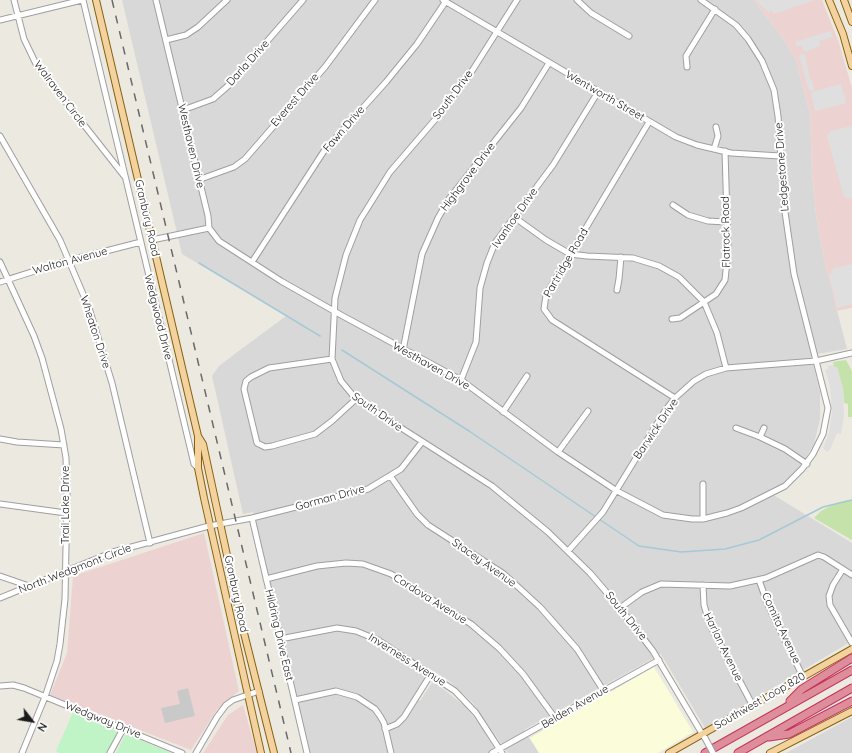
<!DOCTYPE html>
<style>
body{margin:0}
#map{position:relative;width:852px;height:753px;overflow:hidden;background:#ece9e1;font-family:Quicksand,sans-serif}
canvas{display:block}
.north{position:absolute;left:12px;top:701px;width:40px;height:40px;-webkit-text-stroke:3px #fff;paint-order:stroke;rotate:121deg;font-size:11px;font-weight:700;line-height:16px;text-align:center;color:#1b1b1b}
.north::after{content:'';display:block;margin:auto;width:14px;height:18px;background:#1b1b1b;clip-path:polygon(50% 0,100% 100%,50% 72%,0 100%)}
</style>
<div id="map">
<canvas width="852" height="753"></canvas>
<div class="north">N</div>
</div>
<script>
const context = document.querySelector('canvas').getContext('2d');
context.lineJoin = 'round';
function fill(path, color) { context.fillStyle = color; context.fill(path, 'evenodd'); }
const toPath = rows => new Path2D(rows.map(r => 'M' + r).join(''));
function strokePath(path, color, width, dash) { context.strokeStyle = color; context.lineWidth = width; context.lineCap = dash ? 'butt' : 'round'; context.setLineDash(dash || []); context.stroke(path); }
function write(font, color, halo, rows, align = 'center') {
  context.font = font + ' Quicksand,sans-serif'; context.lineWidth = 4; context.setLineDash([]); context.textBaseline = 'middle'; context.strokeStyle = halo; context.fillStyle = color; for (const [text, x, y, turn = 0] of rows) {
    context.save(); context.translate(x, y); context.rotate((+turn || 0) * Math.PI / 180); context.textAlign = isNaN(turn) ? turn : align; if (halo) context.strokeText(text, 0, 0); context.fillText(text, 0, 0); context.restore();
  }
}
const residential = toPath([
 [122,0,754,0,781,36,796,60,810,114,812,173,816,215,825,264,847,349,811,355,820,393,820,419,814,444,798,471,772,494,852,543,852,641,705,728,661,654,524,730,539,753,508,753,472,702,448,680,430,669,413,697,420,701,433,681,466,707,481,727,497,753,310,753,255,520,253,512,243,514,212,376,219,366,232,356,286,316,182,254],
 [852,717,852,753,786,753]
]);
const commercial = toPath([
 [754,0,822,0,839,43,852,88,852,308,836,311,825,264,816,215,812,173,810,114,796,60,781,36],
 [204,533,239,691,217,710,191,750,50,695,67,653,73,576],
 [243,705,257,753,203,753,228,715]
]);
const education = toPath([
 [654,667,693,732,658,753,539,753,530,738]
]);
const religious = toPath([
 [188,688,195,716,165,723,161,708,180,704,177,691]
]);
const grass = toPath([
 [846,360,852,371,852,417,848,417,848,404,844,403,843,389,837,367,834,367,833,362],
 [848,500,852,500,852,540,814,518,821,511,836,503]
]);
const park = toPath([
 [73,712,119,732,108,753,59,753,56,751],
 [126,734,171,753,116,753]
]);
const parking = toPath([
 [756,0,815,0,773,14,772,10,769,13],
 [831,31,833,37,819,41,820,46,805,52,801,45,797,47,795,42],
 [805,54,810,80,812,80,814,90,809,91,799,55],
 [841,84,846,103,815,111,811,92],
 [852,126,852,198,848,199,844,197,827,136,831,131],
 [852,264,852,304,837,308,829,276,834,268],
 [834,365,834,367,837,367,843,389,844,416,841,434,837,433,830,450,827,452,823,448,829,433,832,411,830,386,825,370,828,369,828,366]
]);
const stream = toPath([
 [199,263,320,336],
 [342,350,469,431,596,517],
 [599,519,639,546,681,552,725,549,759,540,823,507,852,500]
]);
const minor = toPath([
 [14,0,24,39,36,64,125,177],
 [83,0,194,464,198,468],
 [156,0,208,216,209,228,219,241,281,281,341,315,461,380,558,452,617,491,663,515,692,519,703,519,727,513,741,508,785,486,802,469,813,454,823,434,828,408,794,274,785,212,778,116,774,90,762,61,748,39,736,25,701,0],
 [443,0,676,137,697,145,731,153,780,156],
 [517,0,472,71,439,115,390,172,360,220,346,255,335,298,332,359,341,381,356,399,492,486,548,532,590,573,620,608,653,651,704,737],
 [577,0,591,13,629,36],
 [0,20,82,0],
 [166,40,186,35,198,27,227,0],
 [687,67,686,56,715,9],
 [183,110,213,99,229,85,303,0],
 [649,122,546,295,544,309,552,320,675,398],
 [0,136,60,240,89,308,112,383,150,543],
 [714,149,718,136,716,127],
 [198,180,234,167,245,159,325,67,375,0],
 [673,205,688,215,708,221,726,222],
 [514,217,546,240,570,254,587,256,633,258,659,266,679,277,704,302,717,333,726,368],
 [152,240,209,228],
 [0,262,34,336,42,358,61,429,66,458,67,494,65,599,60,644,57,661,45,697,22,753],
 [252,262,324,151,386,82,417,44,446,1],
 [0,282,63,262,141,242],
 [617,290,619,279,621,257],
 [672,319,680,318,716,294,725,280,728,251,725,151],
 [403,350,422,254,438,218,449,199,521,108,549,63],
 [332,359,269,368,251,377,246,381,244,389,257,443,265,447,272,446,315,434,332,421,356,399],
 [461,380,476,342,480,288,487,263,495,243,553,165,598,92],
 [503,412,527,376],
 [736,428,760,437,785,449,807,464],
 [760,437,764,428],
 [0,439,17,442,64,445],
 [558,452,588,411],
 [391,477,417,514,428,525,504,574,540,607,577,649,603,690],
 [703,484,703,519],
 [0,504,66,513],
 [252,518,307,753],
 [568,551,603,512,665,411,675,398,694,381,706,374,726,368,816,361,852,353],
 [843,569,833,585,829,596,830,605,852,643],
 [0,576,29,586],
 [266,579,317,566,346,563,363,564,391,574,471,624,499,648,523,674,555,718],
 [759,580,768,605,803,677],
 [703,585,704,605,710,625,753,706],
 [0,598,113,552,209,526,252,518,368,489,401,469,422,442],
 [620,608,642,592,661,584,730,586,766,578,818,555,824,557,852,575],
 [280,639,337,628,356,631,378,640,455,691,476,713,502,753],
 [0,686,13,685,24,688,182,753],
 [295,700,336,691,357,697,375,709,380,716,384,723,391,753],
 [385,729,397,724,404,717,431,674],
 [110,753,123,729],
 [196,753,217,717,226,705,233,700,259,691],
 [492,753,659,660]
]);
const major = toPath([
 [96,0,198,436,203,444,242,625,274,753],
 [829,0,843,34,852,66],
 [844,0,852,22],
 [198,436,198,468,204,498,261,753],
 [669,753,852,649],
 [770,753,852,711]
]);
const highway = toPath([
 [790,701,802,689,852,658],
 [769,737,789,734,852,701],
 [705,753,852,670],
 [738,753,852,688]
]);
const rail = toPath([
 [112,0,291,753]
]);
const minorBridge = toPath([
 [705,738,713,753]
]);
const streetNames = [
 ["Darla Drive",248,63,-48],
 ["Walraven Circle",60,94,53],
 ["South Drive",453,95,-53],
 ["Wentworth Street",605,96,30],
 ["Everest Drive",295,100,-49],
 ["Fawn Drive",344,129,-49],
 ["Westhaven Drive",191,146,77],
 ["Ledgestone Drive",782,167,-94],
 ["Highgrove Drive",468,177,-53],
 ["Granbury Road",147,218,77],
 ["Ivanhoe Drive",515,218,-55],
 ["Flatrock Road",726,232,-91],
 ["Walton Avenue",70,261,-15],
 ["Partridge Road",566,263,-60],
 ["Wedgwood Drive",158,317,76],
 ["Wheaton Drive",95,332,72],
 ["Westhaven Drive",431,366,29],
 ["South Drive",377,412,35],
 ["Barwick Drive",656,429,-56],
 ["Gorman Drive",330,498,-15],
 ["Trail Lake Drive",66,505,-90],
 ["Stacey Avenue",484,563,35],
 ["North Wedgmont Circle",75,569,-21],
 ["Granbury Road",236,594,78],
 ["Cordova Avenue",430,599,32],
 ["South Drive",626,616,51],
 ["Comita Avenue",781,628,65],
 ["Hildring Drive East",279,635,77],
 ["Harlan Avenue",723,647,64],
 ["Inverness Avenue",407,660,32],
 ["Southwest Loop 820",760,701,-30],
 ["Belden Avenue",575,707,-30],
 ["Wedgway Drive",103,720,22]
];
fill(residential, '#d9d8d8');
fill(commercial, '#ecd3d1');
fill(education, '#fafcda');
fill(religious, '#c9c9c9');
fill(grass, '#c4e2aa');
fill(park, '#c0f4c6');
fill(parking, '#dfdfdf');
strokePath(stream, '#a5c9d6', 1.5);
strokePath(minor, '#9f9f9f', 7);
strokePath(major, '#85620c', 8);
strokePath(highway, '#c6325f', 9);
strokePath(minor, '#fff', 5);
strokePath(major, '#f3d29f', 6);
strokePath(highway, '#de8e9a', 7);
strokePath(rail, '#696969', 1.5, [8, 8]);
strokePath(minorBridge, '#9f9f9f', 7, []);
strokePath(minorBridge, '#fff', 5);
write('11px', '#1b1b1b', '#fff', streetNames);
</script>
